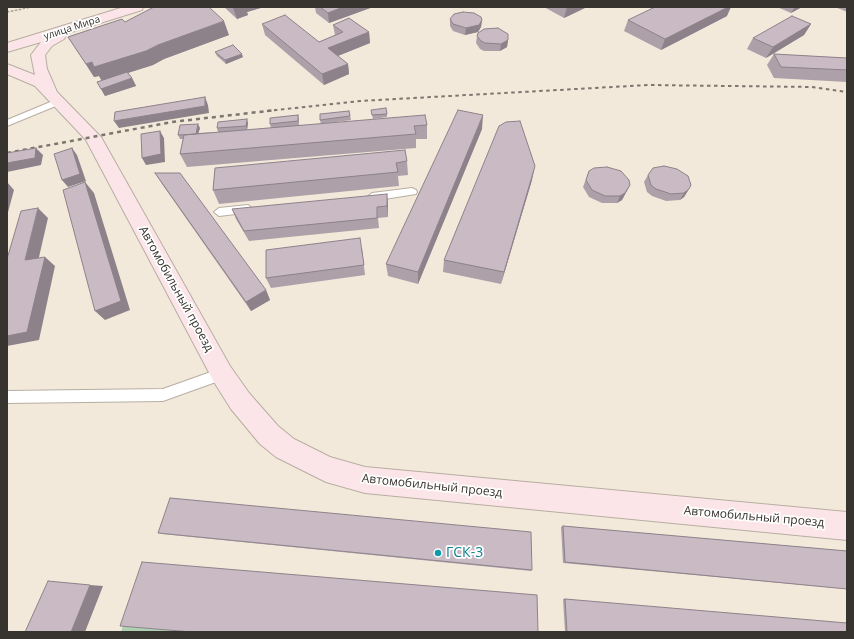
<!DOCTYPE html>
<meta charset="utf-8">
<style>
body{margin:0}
#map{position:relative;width:854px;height:639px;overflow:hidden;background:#f3e9db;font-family:"Open Sans",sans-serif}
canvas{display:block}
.frame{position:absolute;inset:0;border:8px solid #37332e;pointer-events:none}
</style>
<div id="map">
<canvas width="854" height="639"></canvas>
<div class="frame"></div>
</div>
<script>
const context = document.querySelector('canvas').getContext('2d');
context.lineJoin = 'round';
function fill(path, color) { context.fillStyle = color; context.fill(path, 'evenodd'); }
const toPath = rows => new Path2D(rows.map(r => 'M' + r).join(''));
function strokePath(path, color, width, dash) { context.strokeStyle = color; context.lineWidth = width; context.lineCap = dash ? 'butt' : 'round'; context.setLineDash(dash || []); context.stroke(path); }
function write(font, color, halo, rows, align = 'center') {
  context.font = font + ' "Open Sans",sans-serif'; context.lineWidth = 3.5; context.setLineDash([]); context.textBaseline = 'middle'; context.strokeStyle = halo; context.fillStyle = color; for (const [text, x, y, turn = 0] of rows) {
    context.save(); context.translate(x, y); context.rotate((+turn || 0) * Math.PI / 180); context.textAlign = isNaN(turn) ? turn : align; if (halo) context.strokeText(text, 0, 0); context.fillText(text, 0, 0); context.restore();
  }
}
const green = toPath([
 [123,626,188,632,121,632]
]);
const path = toPath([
 [7,12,32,7]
]);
const lane = toPath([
 [60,98,64,101,63,103,7,126,7,120,60,98],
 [412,188,416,190,417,192,416,194,372,201,367,197,372,193,412,188],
 [248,205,253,209,252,212,219,216,214,212,219,208,248,205],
 [222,368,227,370,228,374,227,378,163,401,7,403,7,391,163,389,222,368]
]);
const secondary = toPath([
 [124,7,143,7,142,10,65,34,66,36,64,39,52,46,45,55,47,69,57,92,101,137,230,366,249,393,278,426,294,439,330,457,365,467,847,512,847,540,365,493,326,482,276,457,260,444,231,409,214,382,86,140,35,86,7,74,7,64,35,75,31,55,41,42,7,52,7,43,124,7]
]);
const railFar1 = toPath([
 [267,111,360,101,648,85,812,87,847,92]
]);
const rail = toPath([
 [7,153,172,122,276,110]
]);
const wall = toPath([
 [224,7,264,7,247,12,248,15,237,19],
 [315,7,373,7,329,23,316,13],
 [544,7,587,7,564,18],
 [777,7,802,7,791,13],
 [835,7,847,7,847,12],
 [727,16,661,50,624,31,628,20],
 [450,19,482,20,481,27,478,32,465,35,453,31,450,26],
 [125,22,229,35,164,59,153,65,128,73,132,78,136,86,105,96,97,82,102,81,99,76,94,77,68,37],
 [262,24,319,42,335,35,333,25,369,32,370,43,338,56,348,64,349,74,324,85,265,35],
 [811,24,804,35,766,58,747,49,753,38],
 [477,36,508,40,507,47,500,51,484,51,480,49,476,43],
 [215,52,243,57,226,64,217,56],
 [774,54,847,58,847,82,774,78,767,65],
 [371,110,387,114,387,117,373,119],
 [349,111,351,120,321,124,320,120],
 [298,115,299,119,299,125,427,125,427,139,416,139,416,148,187,167,180,154,183,139,180,139,178,135,200,128,198,133,218,132,217,128,248,123,247,130,271,128,270,124],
 [482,129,418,284,388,276,386,264],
 [407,161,408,175,398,176,399,186,219,204,213,190,215,168],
 [589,171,630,185,622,200,617,203,602,203,589,197,583,187],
 [155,173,266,290,270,300,251,311,162,184],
 [648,175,689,189,684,197,680,200,666,201,652,196,647,192,644,182],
 [532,180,501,284,443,272,444,260],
 [388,204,388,217,378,218,379,228,249,241,236,219,232,209],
 [362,248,365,275,271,288,266,278],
 [563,526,847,551,847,589,563,563,561,527],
 [158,533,532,570,531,571,162,534],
 [563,599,565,599,847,632,565,632]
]);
const shadedWall = toPath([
 [237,7,264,7,247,12,248,15,237,19,233,8],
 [343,7,373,7,329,23,328,13],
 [567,7,587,7,564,18],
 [728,7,731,7,727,16,661,50,665,39],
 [795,7,802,7,791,13],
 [482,20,481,27,478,32,465,35,466,28],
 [224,21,229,35,164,59,153,65,102,81,99,76,94,77,86,64,158,45],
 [811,24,804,35,766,58,773,47],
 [369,32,370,43,330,59,328,48],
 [508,40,507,47,500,51,501,44],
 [242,54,243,57,226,64,225,60],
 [348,64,349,74,324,85,322,74],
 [132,78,136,86,105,96,101,89],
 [205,97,208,105,209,113,119,128,114,121],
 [483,115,482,129,418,284,418,272],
 [247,119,248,123,247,130,246,126],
 [198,124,200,128,197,138,196,134],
 [160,131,164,138,165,162,146,165,142,158],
 [36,148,43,155,41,165,7,172,7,163],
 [72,148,77,155,86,181,68,187,62,180],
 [535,166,532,180,501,284,504,272],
 [7,182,14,190,7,216],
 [85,182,94,193,130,310,105,320,95,311],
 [630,185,622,200,617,203,620,196],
 [689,189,684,197,680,200,684,193],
 [387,194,388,204,388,217,387,206],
 [38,208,48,218,36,270,25,260],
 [45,257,55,266,39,340,7,346,7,336],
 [266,290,270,300,251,311,246,302],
 [90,585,103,586,85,632,71,632]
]);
const building = toPath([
 [154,7,209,7,224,21,158,45,146,51,94,67,92,62,86,64,68,37,122,19,125,22,154,7],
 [320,7,343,7,328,13,320,7],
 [655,7,728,7,665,39,628,20,655,7],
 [463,12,474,13,481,17,482,20,479,25,466,28,453,24,450,19,454,14,463,12],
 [285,15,319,42,343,32,333,25,349,18,369,32,328,48,348,64,322,74,262,24,285,15],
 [792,16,811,24,773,47,753,38,792,16],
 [498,28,508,34,508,40,501,44,485,43,481,41,477,36,478,33,484,29,498,28],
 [233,45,242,54,225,60,215,52,233,45],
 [774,54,847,58,847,70,781,67,774,54],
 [127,72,132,78,101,89,97,82,127,72],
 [205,97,205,106,114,121,115,112,205,97],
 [386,108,387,114,372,115,371,110,386,108],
 [458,110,483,115,418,272,386,264,458,110],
 [349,111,350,116,320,120,320,114,349,111],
 [298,115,298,121,270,124,270,118,298,115],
 [425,115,427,125,414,126,416,134,180,154,184,135,425,115],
 [247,119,246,126,217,128,218,122,247,119],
 [520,121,535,166,504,272,444,260,499,126,506,122,520,121],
 [198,124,196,134,178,135,180,125,198,124],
 [160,131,161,154,142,158,141,134,160,131],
 [36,148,35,158,7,163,7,153,36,148],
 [72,148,80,174,62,180,54,154,72,148],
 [405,150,407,161,396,163,398,172,213,190,215,168,405,150],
 [664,166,677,169,688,176,691,185,689,189,684,193,671,194,656,189,651,185,648,175,653,168,664,166],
 [607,167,621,171,629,180,630,185,625,193,620,196,605,196,592,190,586,180,589,171,594,168,607,167],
 [155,173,180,173,266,290,246,302,155,173],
 [85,182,121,301,95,311,63,190,85,182],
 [387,194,387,206,377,207,377,218,244,231,232,209,387,194],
 [38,208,25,260,45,257,27,332,7,336,7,259,21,211,38,208],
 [360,238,364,265,266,278,266,250,360,238],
 [170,498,531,532,532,570,158,533,170,498],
 [563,526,847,551,847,589,565,562,563,526],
 [142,562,537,595,538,632,192,632,120,626,142,562],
 [48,581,90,585,71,632,25,632,48,581],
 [565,599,847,623,847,632,567,632,565,599]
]);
const markers = [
 [438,553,4,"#0f9aa8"]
];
const farStreetnames = [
 ["улица Мира",72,28,-18]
];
const streetNames = [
 ["Автомобильный проезд",176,289,61],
 ["Автомобильный проезд",432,486,6],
 ["Автомобильный проезд",754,517,5]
];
const nearCulturenames = [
 ["ГСК-3",446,553]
];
fill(green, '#b0d0b4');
strokePath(lane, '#b7aea1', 2);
strokePath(secondary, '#b7aea1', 2);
strokePath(path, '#a7a095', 1.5, [2.5, 1.5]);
fill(lane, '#fff');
fill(secondary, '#fce5e9');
strokePath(railFar1, '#7c766e', 2, [3.5, 3.5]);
strokePath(rail, '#7c766e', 2.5, [4, 4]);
fill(wall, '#ada0a9');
fill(shadedWall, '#8d8289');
fill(building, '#c9bac4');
strokePath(building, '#8d8289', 1);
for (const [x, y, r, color] of markers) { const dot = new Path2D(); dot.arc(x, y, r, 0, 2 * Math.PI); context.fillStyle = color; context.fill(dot); strokePath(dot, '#fff', 1.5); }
write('10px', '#37332e', '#fff', farStreetnames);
write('12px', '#37332e', '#fff', streetNames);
write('14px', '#0d838f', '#fff', nearCulturenames, 'left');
</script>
